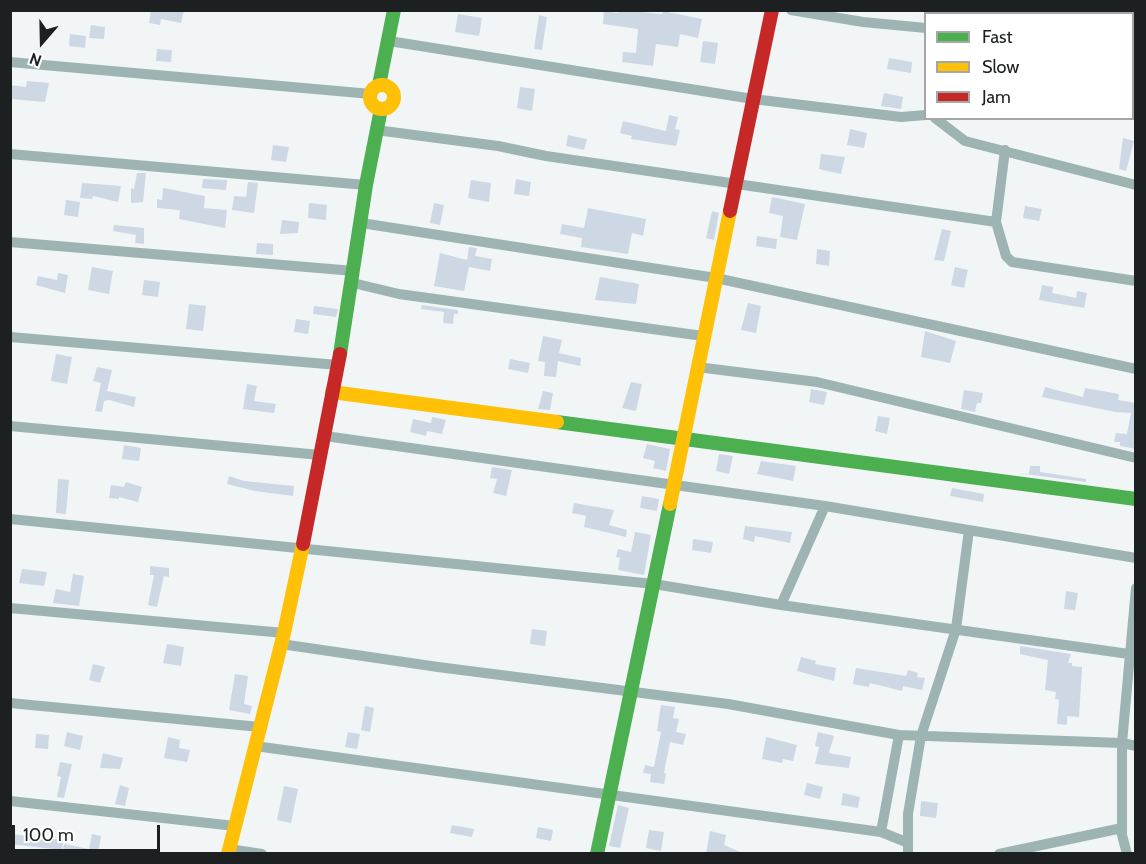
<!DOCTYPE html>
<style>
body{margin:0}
#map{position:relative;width:1146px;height:864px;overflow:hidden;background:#f1f5f6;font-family:Cabin,sans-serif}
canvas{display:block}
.frame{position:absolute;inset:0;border:12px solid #1d2021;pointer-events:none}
.legend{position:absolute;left:924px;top:12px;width:210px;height:108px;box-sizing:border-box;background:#fff;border:2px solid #a5a6a6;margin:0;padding:8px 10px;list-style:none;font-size:18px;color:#1d2021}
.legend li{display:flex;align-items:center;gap:12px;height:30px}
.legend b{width:30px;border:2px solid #a5a6a6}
.north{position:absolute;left:12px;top:12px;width:60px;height:60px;-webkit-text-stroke:4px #fff;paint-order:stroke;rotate:200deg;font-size:16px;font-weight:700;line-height:24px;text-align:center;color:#1d2021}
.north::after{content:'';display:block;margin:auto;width:21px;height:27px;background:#1d2021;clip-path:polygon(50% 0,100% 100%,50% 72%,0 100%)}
.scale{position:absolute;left:12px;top:825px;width:148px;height:27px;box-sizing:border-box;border:3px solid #1d2021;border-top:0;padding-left:8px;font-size:18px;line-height:21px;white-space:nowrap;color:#1d2021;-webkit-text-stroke:4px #fff;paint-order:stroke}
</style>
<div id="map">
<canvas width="1146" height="864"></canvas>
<div class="frame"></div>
<ul class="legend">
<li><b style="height:8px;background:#4caf50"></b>Fast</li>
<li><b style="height:8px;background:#ffc107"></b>Slow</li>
<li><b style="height:8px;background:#c62828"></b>Jam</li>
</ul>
<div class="north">N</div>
<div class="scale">100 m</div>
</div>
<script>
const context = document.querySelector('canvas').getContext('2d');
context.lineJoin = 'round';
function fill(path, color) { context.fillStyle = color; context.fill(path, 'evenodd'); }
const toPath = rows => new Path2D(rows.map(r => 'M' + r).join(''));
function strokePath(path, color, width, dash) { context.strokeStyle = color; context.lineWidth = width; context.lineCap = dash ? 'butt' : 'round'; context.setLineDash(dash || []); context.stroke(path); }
const building = toPath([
 [151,10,184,10,181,23,161,19,160,25,149,23],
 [618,10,662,14,663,11,702,19,698,38,680,34,678,47,656,44,653,66,622,62,623,52,636,53,638,29,603,24,604,11,618,13],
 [458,14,482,18,479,36,455,32],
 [539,15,547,17,542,50,534,49],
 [91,25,105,27,104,39,89,38],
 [70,34,86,36,85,48,69,46],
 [703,41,718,43,715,64,700,62],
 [157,49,172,50,171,62,156,61],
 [889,58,912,62,911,73,887,69],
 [27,81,49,83,45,102,10,99,10,85,26,87],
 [520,87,535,89,532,111,517,108],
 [884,93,903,97,901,109,881,106],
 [669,115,678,117,675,129,680,130,676,146,631,139,632,136,620,133,623,121,666,131],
 [850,129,867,133,864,148,847,145],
 [568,135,587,139,584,150,566,146],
 [1123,138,1134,141,1126,171,1119,169],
 [273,145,289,147,286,162,271,160],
 [821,154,845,157,841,174,819,169],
 [137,173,146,173,143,202,131,203,131,188,134,189],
 [203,179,227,180,226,190,202,188],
 [516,179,531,182,529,196,514,194],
 [471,180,491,183,489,202,468,198],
 [248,182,258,183,254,213,232,210,234,196,246,197],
 [82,183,121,186,118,202,93,196,92,199,80,198],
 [163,188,205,196,204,208,227,210,225,228,179,219,180,210,157,208,157,199,162,200],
 [772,197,805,204,797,240,780,237,783,216,769,213],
 [66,200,80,202,78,217,64,215],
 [309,203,327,205,326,220,308,218],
 [434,203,444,205,440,225,430,223],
 [1025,206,1042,209,1039,221,1023,218],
 [588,208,646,219,643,236,632,233,628,254,581,247,582,238,560,234,562,224,584,228],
 [712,211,719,213,714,240,706,238],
 [282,220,299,222,298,233,280,234],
 [114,225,144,228,144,244,135,243,136,235,113,231],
 [942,229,951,231,944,261,934,260],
 [757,236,777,239,776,249,756,246],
 [257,243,273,244,273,255,256,254],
 [469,247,477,248,475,256,492,259,490,271,469,267,464,291,434,286,440,253,467,260],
 [817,249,830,251,829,266,816,264],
 [92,267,113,271,109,294,88,290],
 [955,267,968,270,964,288,951,285],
 [58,273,68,275,65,293,36,285,38,276,57,280],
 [600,277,639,284,636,304,595,300],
 [144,280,160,282,158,297,142,295],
 [1042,285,1053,287,1052,293,1076,298,1077,291,1087,293,1084,308,1039,300],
 [748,303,761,306,756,333,741,330],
 [189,304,206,306,203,331,186,329],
 [422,305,458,310,458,314,454,314,453,324,443,323,444,312,421,309],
 [314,306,338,309,336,317,313,314],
 [296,319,310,321,308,334,294,332],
 [925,331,956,341,950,363,921,357],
 [543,336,562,340,559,353,581,358,580,366,558,361,556,377,544,376,545,362,538,361],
 [56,354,72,357,67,384,51,381],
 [510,359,530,363,528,373,508,369],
 [97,367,112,370,107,391,136,397,134,407,109,400,104,401,102,412,95,411,101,383,93,381],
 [631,382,642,384,636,411,622,408],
 [247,384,257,386,254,401,276,404,274,413,243,409],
 [1045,387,1083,397,1085,388,1119,394,1118,400,1136,403,1136,449,1120,446,1120,442,1114,442,1116,433,1127,434,1131,413,1115,412,1042,397],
 [811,389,827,392,824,405,809,402],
 [964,390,983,393,981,403,977,403,975,412,961,409],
 [543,391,553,393,550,410,538,409],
 [878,416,890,418,887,434,875,431],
 [432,417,446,420,442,434,427,431,426,436,410,432,413,419,431,423],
 [647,444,670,449,666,471,653,468,655,461,643,458],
 [124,445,141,448,139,461,122,459],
 [719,454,733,456,729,474,716,471],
 [761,461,796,466,793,481,757,474],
 [1030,466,1040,466,1040,472,1086,479,1086,482,1017,473,1029,474],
 [492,467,512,470,506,496,493,493,497,479,490,478],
 [229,476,244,481,294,486,293,496,255,491,227,484],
 [58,479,69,480,66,514,56,513],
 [126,482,142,487,138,502,119,497,119,499,109,498,111,485,124,487],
 [952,488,984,494,983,502,950,496],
 [642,496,659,499,657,511,640,508],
 [574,503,614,510,609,525,627,530,626,537,584,527,586,516,572,513],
 [745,526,792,532,790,543,755,536,754,542,743,539],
 [635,532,651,535,644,575,618,570,620,558,616,557,618,549,631,552],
 [693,539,713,542,711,553,692,550],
 [150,566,169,568,169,577,164,576,157,607,148,605,154,575,150,575],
 [22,569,47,572,44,586,19,583],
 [73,574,84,576,79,606,53,603,56,589,70,592],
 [1066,591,1078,593,1075,610,1064,609],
 [532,629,547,631,545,646,530,644],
 [167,644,184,647,181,666,163,663],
 [1020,646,1071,654,1068,663,1072,663,1072,666,1082,667,1079,717,1067,716,1067,725,1057,724,1059,700,1055,699,1056,692,1045,690,1048,660,1020,654],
 [801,657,816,661,815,664,836,668,834,681,797,671],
 [93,664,105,667,100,683,89,680],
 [856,668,906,676,908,670,918,673,917,677,925,678,922,690,903,686,902,691,870,683,869,687,853,684],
 [235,674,248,676,244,704,252,706,250,714,229,710],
 [661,705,675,707,673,718,679,719,676,732,686,734,683,745,670,742,664,773,666,774,664,784,650,782,651,774,643,773,645,765,654,767,661,732,657,731],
 [365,706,374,708,370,732,361,730],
 [67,732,83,736,80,750,64,746],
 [348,732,360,734,357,749,345,747],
 [818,732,834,736,829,753,851,757,849,768,815,764,819,747,815,746],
 [36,734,49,735,48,749,35,748],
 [168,737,180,740,179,748,190,750,187,762,164,758],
 [766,737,797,745,793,761,783,759,782,763,762,759],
 [103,753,123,758,120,769,100,768],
 [60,762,72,764,64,798,57,797,61,777,57,776],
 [807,783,823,787,820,799,804,795],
 [120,785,129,788,125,806,115,804],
 [284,786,298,789,291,823,277,820],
 [843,793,860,797,858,808,841,805],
 [921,801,938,803,936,818,920,816],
 [618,805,629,808,620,848,609,846],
 [452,825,474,829,472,837,450,833],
 [538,827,553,830,551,841,536,838],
 [649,830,664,832,661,851,646,848],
 [710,831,726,835,724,845,745,854,706,854],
 [10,834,63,840,62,850,10,844],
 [92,834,101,836,98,854,62,854,64,844,89,849]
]);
const street = toPath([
 [791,10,863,22,926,28],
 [945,14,945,10],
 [389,41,753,99,901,117,926,115],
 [10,62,371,94],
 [1132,93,1136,93],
 [935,118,965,141,1136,185],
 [376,130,498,146,546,156,996,222,1006,256,1012,262,1136,281],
 [10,154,366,185],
 [996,222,1005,150],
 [361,223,716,278,1136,369],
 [10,242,354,271],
 [353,283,399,294,703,336],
 [10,337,338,365],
 [697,367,817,382,1136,458],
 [10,426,320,455],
 [325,436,825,506],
 [10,519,654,584,781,605],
 [1136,558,825,506,781,605,1136,655],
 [10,608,284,633],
 [281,644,438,667,728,704,899,735,881,832,906,842],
 [10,703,260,727],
 [899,735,1122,743,1136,746],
 [255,746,881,832],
 [10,801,235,826],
 [229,849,262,854],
 [908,854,908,814,921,736,956,629,969,530],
 [999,854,1122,828],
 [1127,854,1122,835,1122,743,1136,588]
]);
const fast = toPath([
 [379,85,394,10],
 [340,354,366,185,381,109],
 [557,422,1136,499],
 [597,854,670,504]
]);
const slow = toPath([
 '370 97a12 12 0 1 1 24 0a12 12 0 1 1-24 0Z',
 [332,392,557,422],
 [670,504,730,211],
 [228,854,284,633,303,544]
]);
const jam = toPath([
 [730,211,772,10],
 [303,544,340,354]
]);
fill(building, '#cdd8e4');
strokePath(street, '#9db4b3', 10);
strokePath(fast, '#4caf50', 14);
strokePath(slow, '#ffc107', 14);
strokePath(jam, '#c62828', 14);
</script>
